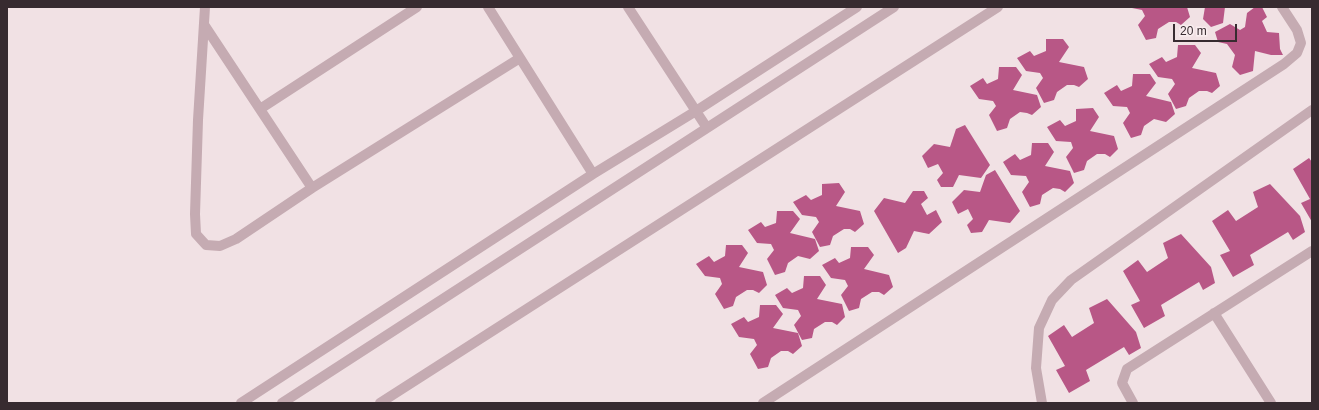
<!DOCTYPE html>
<style>
body{margin:0}
#map{position:relative;width:1319px;height:410px;overflow:hidden;background:#f1e1e4;font-family:Arial,sans-serif}
canvas{display:block}
.frame{position:absolute;inset:0;border:8px solid #372b30;pointer-events:none}
.scale{position:absolute;left:1173px;top:24px;width:64px;height:18px;box-sizing:border-box;border:2px solid #372b30;border-top:0;padding-left:5px;font-size:12px;line-height:14px;white-space:nowrap;color:#372b30;-webkit-text-stroke:3px #f9edef;paint-order:stroke}
</style>
<div id="map">
<canvas width="1319" height="410"></canvas>
<div class="frame"></div>
<div class="scale">20 m</div>
</div>
<script>
const context = document.querySelector('canvas').getContext('2d');
context.lineJoin = 'round';
function fill(path, color) { context.fillStyle = color; context.fill(path, 'evenodd'); }
const toPath = rows => new Path2D(rows.map(r => 'M' + r).join(''));
function strokePath(path, color, width, dash) { context.strokeStyle = color; context.lineWidth = width; context.lineCap = dash ? 'butt' : 'round'; context.setLineDash(dash || []); context.stroke(path); }
const building = toPath([
 [1127,7,1187,7,1190,17,1181,25,1176,22,1169,22,1158,29,1156,38,1146,40,1138,25,1145,16,1142,10],
 [1205,7,1225,7,1223,23,1211,27,1203,19],
 [1255,7,1262,7,1267,17,1262,21,1267,32,1279,33,1280,49,1283,55,1271,55,1255,51,1253,71,1240,75,1232,67,1235,55,1227,44,1218,42,1215,32,1230,24,1240,30,1245,27,1247,13],
 [1046,39,1063,39,1069,47,1059,62,1084,67,1088,79,1079,87,1074,85,1067,85,1057,92,1054,100,1044,103,1036,88,1043,78,1040,73,1026,71,1017,58,1030,51,1034,56,1046,51],
 [1178,45,1195,45,1201,53,1192,68,1216,73,1220,86,1212,93,1207,91,1199,91,1189,98,1186,106,1176,109,1168,94,1175,84,1172,79,1158,77,1149,64,1162,57,1166,62,1177,57],
 [999,67,1016,67,1022,75,1013,90,1037,95,1041,107,1032,115,1027,113,1020,112,1010,119,1007,128,997,131,989,115,996,106,993,101,979,99,970,86,983,78,987,84,998,79],
 [1133,74,1150,74,1156,83,1146,96,1171,102,1175,114,1166,122,1154,119,1144,126,1141,135,1131,138,1123,123,1130,113,1127,107,1113,106,1104,93,1117,85,1121,91,1132,86],
 [1093,108,1099,117,1090,131,1114,136,1118,149,1110,157,1105,154,1097,154,1087,161,1084,170,1074,173,1066,157,1073,148,1071,142,1056,141,1047,127,1060,120,1065,126,1076,121,1076,109],
 [965,125,990,165,981,178,959,175,953,187,941,187,937,180,943,173,938,164,928,168,922,156,934,144,950,147,956,129],
 [1032,143,1048,143,1054,152,1045,166,1070,171,1074,183,1065,192,1060,189,1053,188,1042,195,1040,204,1030,207,1022,192,1029,182,1026,176,1011,175,1003,162,1015,154,1020,160,1031,155],
 [1309,158,1312,162,1312,222,1301,203,1310,199,1293,169],
 [995,170,1020,211,1010,223,989,220,982,232,971,233,967,225,973,219,968,209,958,214,952,202,964,190,980,192,986,175],
 [839,183,845,192,836,206,860,211,864,224,855,232,850,229,844,229,833,236,830,245,820,247,812,232,819,222,816,217,802,215,793,202,806,195,811,200,822,195,822,184],
 [1270,184,1300,216,1305,232,1293,240,1288,232,1250,255,1254,265,1233,277,1220,255,1230,251,1212,221,1228,210,1236,221,1258,207,1253,192],
 [913,191,924,191,928,198,921,204,927,215,936,210,942,222,929,234,914,231,906,248,898,253,874,211,884,198,905,203],
 [777,211,793,211,800,219,790,233,815,239,819,251,810,259,798,256,788,263,785,272,775,275,767,259,774,250,771,244,757,243,748,230,761,222,765,227,776,223],
 [1181,234,1211,267,1215,283,1203,290,1199,282,1161,305,1165,316,1144,328,1131,305,1140,301,1123,271,1138,260,1147,272,1168,258,1163,243],
 [726,245,742,245,748,253,739,267,763,272,767,285,759,293,753,290,747,290,736,297,733,306,724,309,715,294,722,284,720,278,705,276,696,264,709,256,714,262,725,256],
 [851,247,868,247,874,255,864,269,889,275,893,287,884,295,879,292,872,292,861,299,859,308,849,311,841,295,848,286,845,280,831,278,822,265,835,258,839,263,850,258],
 [804,276,820,276,826,285,817,299,842,304,845,317,837,325,832,322,825,322,814,329,812,338,802,340,794,325,801,316,798,310,783,308,775,295,787,288,792,293,803,288],
 [1107,299,1136,332,1141,348,1129,355,1124,347,1086,370,1090,381,1069,393,1056,370,1065,366,1048,336,1064,325,1072,337,1094,323,1089,308],
 [760,305,776,305,783,314,773,328,798,333,802,346,793,354,788,351,781,351,771,358,768,367,758,369,750,354,757,345,754,339,739,337,731,324,744,317,748,322,759,317]
]);
const street = toPath([
 [205,7,198,120,195,214,196,234,206,245,220,246,236,239,312,188,520,58],
 [488,7,593,174],
 [628,7,707,128],
 [205,26,312,188],
 [260,109,417,7],
 [1214,313,1271,403],
 [241,403,593,174,696,111,857,7],
 [282,403,894,7],
 [380,403,998,7],
 [763,403,1284,64,1297,53,1301,43,1297,30,1282,7],
 [1042,403,1036,368,1039,328,1052,300,1071,280,1312,110],
 [1133,403,1122,383,1127,369,1312,251]
]);
fill(building, '#b85786');
strokePath(street, '#c5abb2', 10);
</script>
